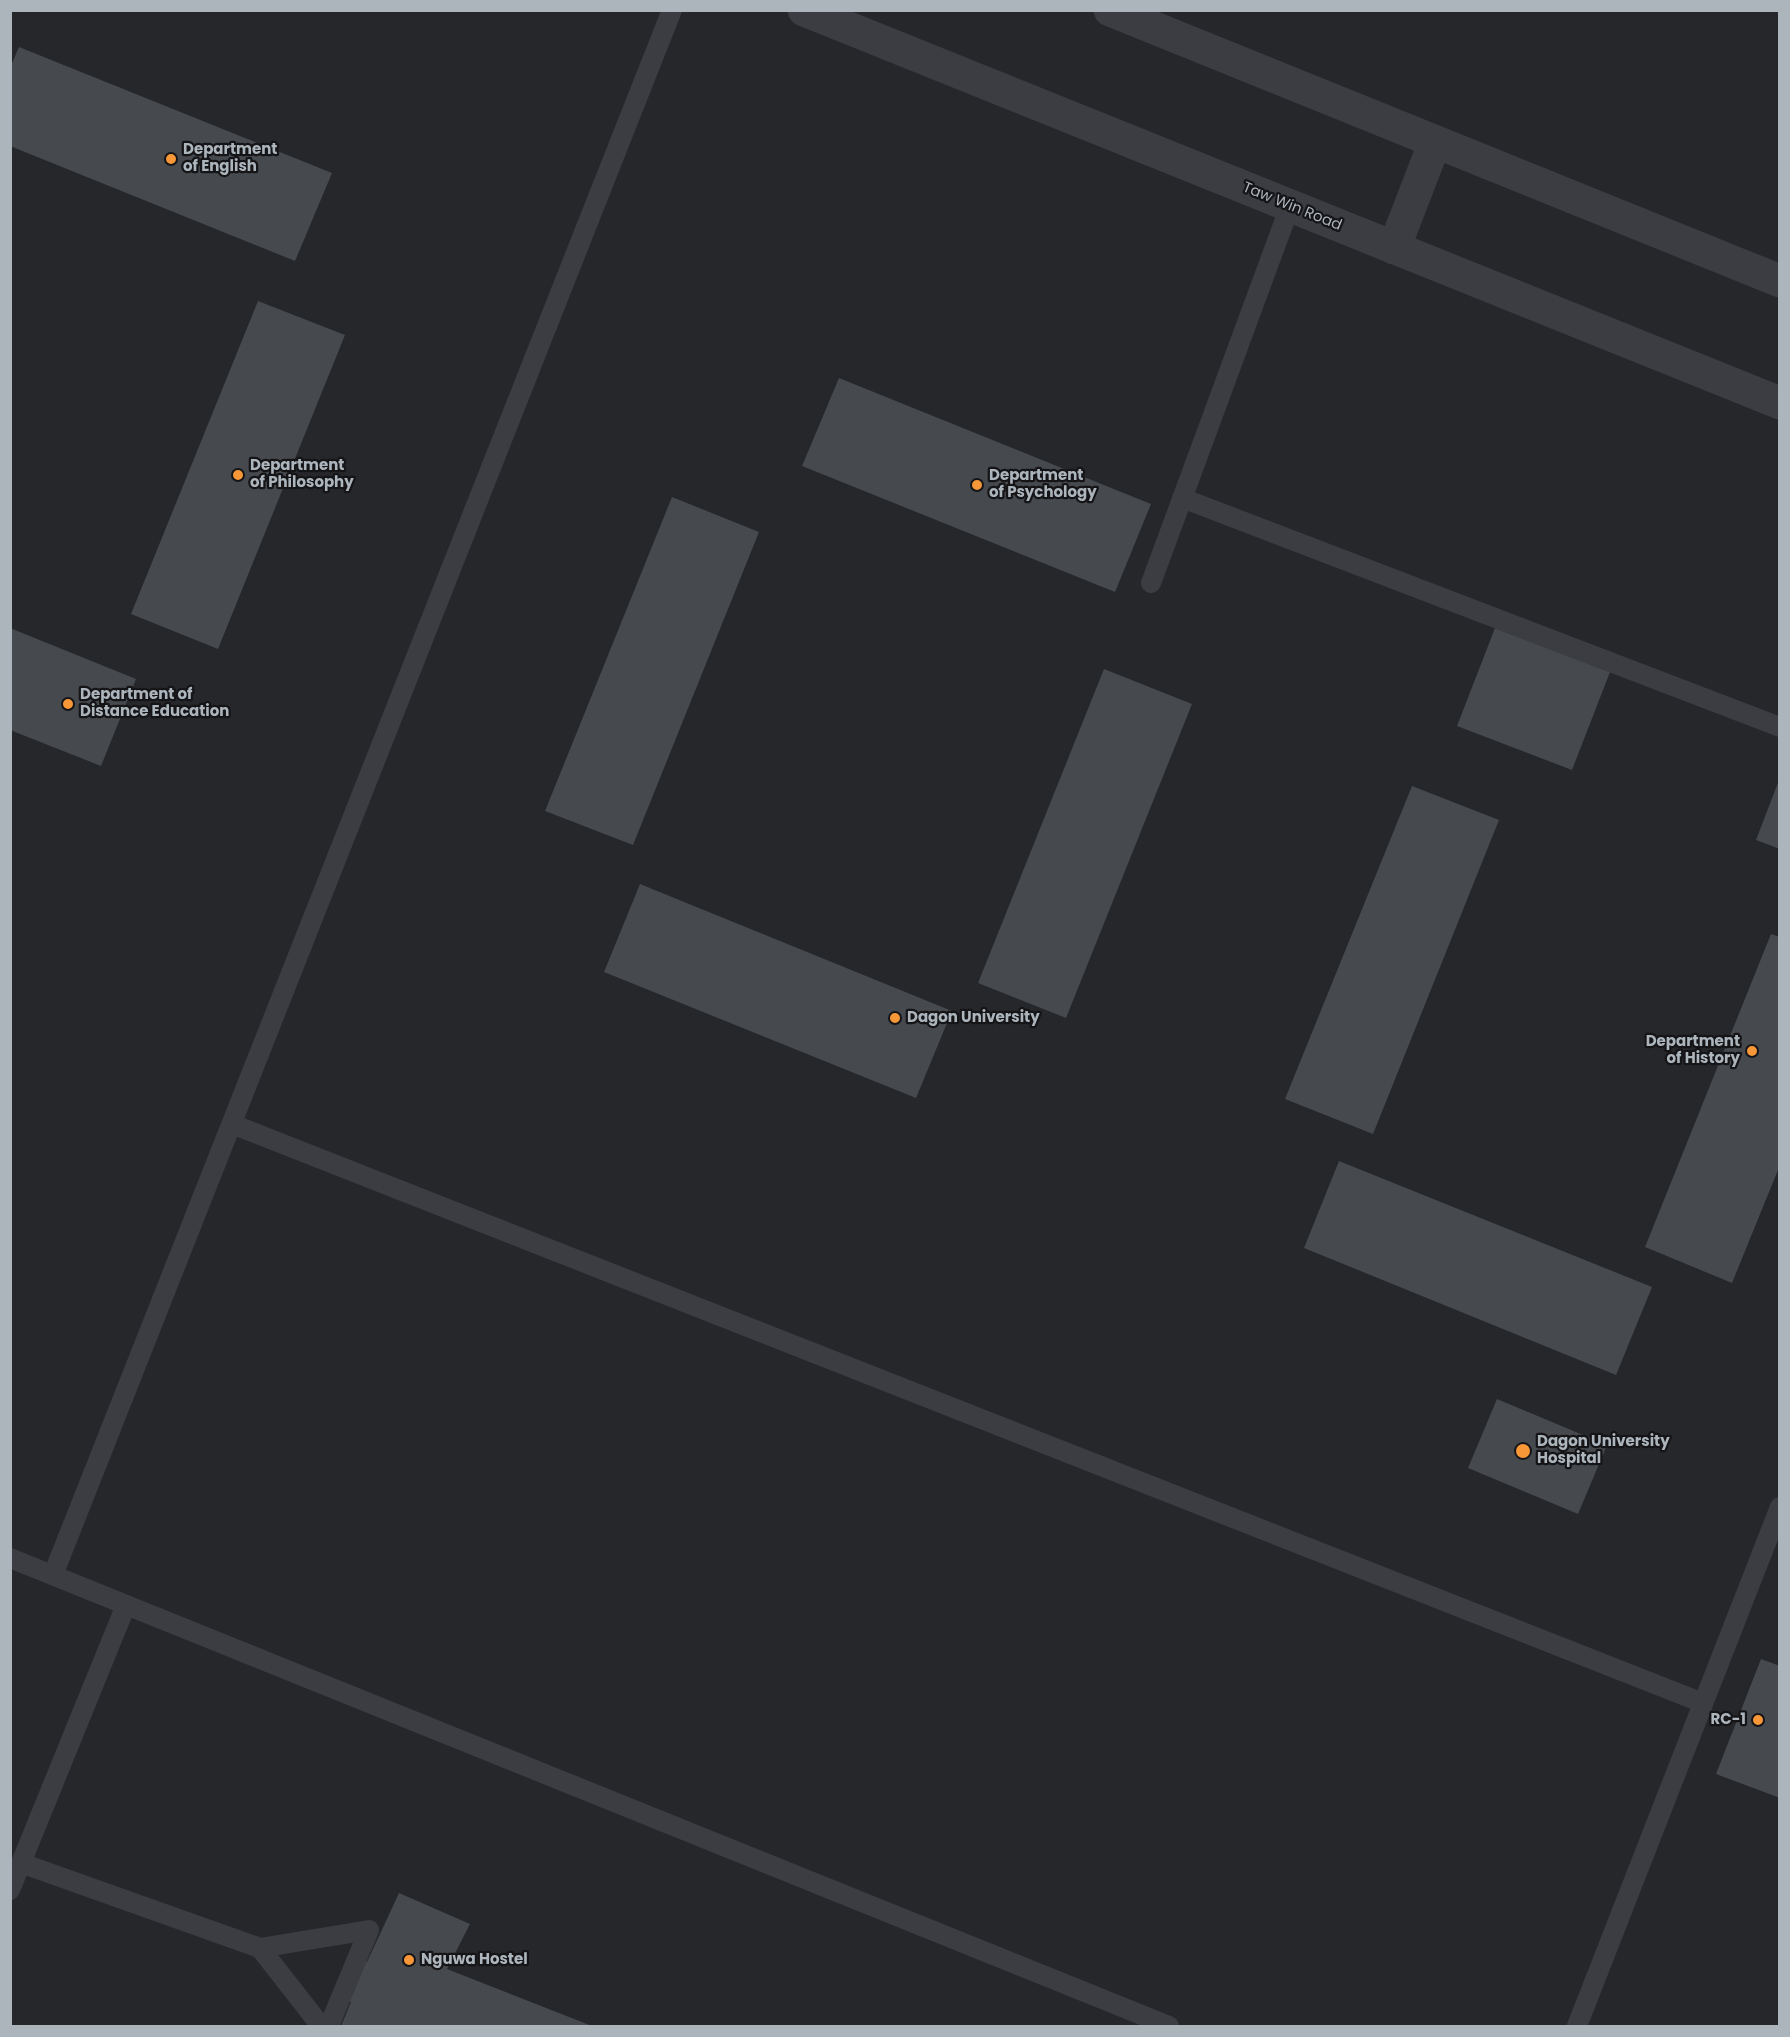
<!DOCTYPE html>
<style>
body{margin:0}
#map{position:relative;width:1790px;height:2037px;overflow:hidden;background:#1a1a1d;font-family:Poppins,sans-serif}
canvas{display:block}
.frame{position:absolute;inset:0;border:12px solid #acb4bc;pointer-events:none}
</style>
<div id="map">
<canvas width="1790" height="2037"></canvas>
<div class="frame"></div>
</div>
<script>
const context = document.querySelector('canvas').getContext('2d');
context.lineJoin = 'round';
function fill(path, color) { context.fillStyle = color; context.fill(path, 'evenodd'); }
const toPath = rows => new Path2D(rows.map(r => 'M' + r).join(''));
function strokePath(path, color, width, dash) { context.strokeStyle = color; context.lineWidth = width; context.lineCap = dash ? 'butt' : 'round'; context.setLineDash(dash || []); context.stroke(path); }
function write(font, color, halo, rows, align = 'center') {
  context.font = font + ' Poppins,sans-serif'; context.lineWidth = 4.5; context.setLineDash([]); context.textBaseline = 'middle'; context.strokeStyle = halo; context.fillStyle = color; for (const [text, x, y, turn = 0] of rows) {
    context.save(); context.translate(x, y); context.rotate((+turn || 0) * Math.PI / 180); context.textAlign = isNaN(turn) ? turn : align; if (halo) context.strokeText(text, 0, 0); context.fillText(text, 0, 0); context.restore();
  }
}
const built = toPath([
 [11,11,1779,11,1779,2026,11,2026]
]);
const building = toPath([
 [19,47,332,173,295,261,10,146,10,68],
 [258,301,345,335,218,649,131,614],
 [839,378,1151,504,1115,592,802,466],
 [672,497,759,532,633,845,545,811],
 [10,628,136,679,101,766,10,730],
 [1495,628,1610,672,1572,770,1457,726],
 [1104,669,1192,704,1066,1018,978,983],
 [1779,780,1780,780,1780,849,1756,840],
 [1412,786,1499,820,1373,1134,1285,1099],
 [640,884,952,1011,916,1098,604,972],
 [1771,934,1780,937,1780,1165,1732,1283,1645,1247],
 [1339,1161,1652,1287,1616,1375,1304,1248],
 [1497,1399,1607,1445,1578,1514,1468,1468],
 [1761,1659,1780,1666,1780,1798,1716,1774],
 [399,1893,470,1924,447,1969,592,2026,341,2026,351,2002,334,1995,350,1956,367,1962]
]);
const service = toPath([
 [1182,498,1780,727],
 [1151,583,1290,206],
 [232,1124,1703,1703],
 [10,1558,1169,2026],
 [53,1575,672,10],
 [21,1863,260,1948,369,1930,329,2026],
 [10,1890,126,1605],
 [260,1948,321,2026],
 [1577,2026,1780,1507]
]);
const tertiary = toPath([
 [804,10,1780,403],
 [1110,10,1780,281],
 [1394,248,1435,142]
]);
const markers = [
 [171,159,6,"#f79738"],
 [238,475,6,"#f79738"],
 [977,485,6,"#f79738"],
 [68,704,6,"#f79738"],
 [895,1018,6,"#f79738"],
 [1752,1051,6,"#f79738"],
 [1523,1451,8,"#f79738"],
 [1758,1720,6,"#f79738"],
 [409,1960,6,"#f79738"]
];
const poiNames = [
 ["Department",183,150],
 ["of English",183,167],
 ["Department",250,466],
 ["of Philosophy",250,483],
 ["Department",989,476],
 ["of Psychology",989,493],
 ["Department of",80,695],
 ["Distance Education",80,712],
 ["Dagon University",907,1018],
 ["Department",1740,1042,"right"],
 ["of History",1740,1059,"right"],
 ["Dagon University",1537,1442],
 ["Hospital",1537,1459],
 ["RC-1",1746,1720,"right"],
 ["Nguwa Hostel",421,1960]
];
const streetNames = [
 ["Taw Win Road",1292,207,22]
];
fill(built, '#26272a');
fill(building, '#46494d');
strokePath(service, '#3b3d42', 20);
strokePath(tertiary, '#3b3d42', 33);
for (const [x, y, r, color] of markers) { const dot = new Path2D(); dot.arc(x, y, r, 0, 2 * Math.PI); context.fillStyle = color; context.fill(dot); strokePath(dot, '#151518', 2); }
write('bold 15px', '#acb4bc', '#151518', poiNames, 'left');
write('15px', '#acb4bc', '#151518', streetNames);
</script>
